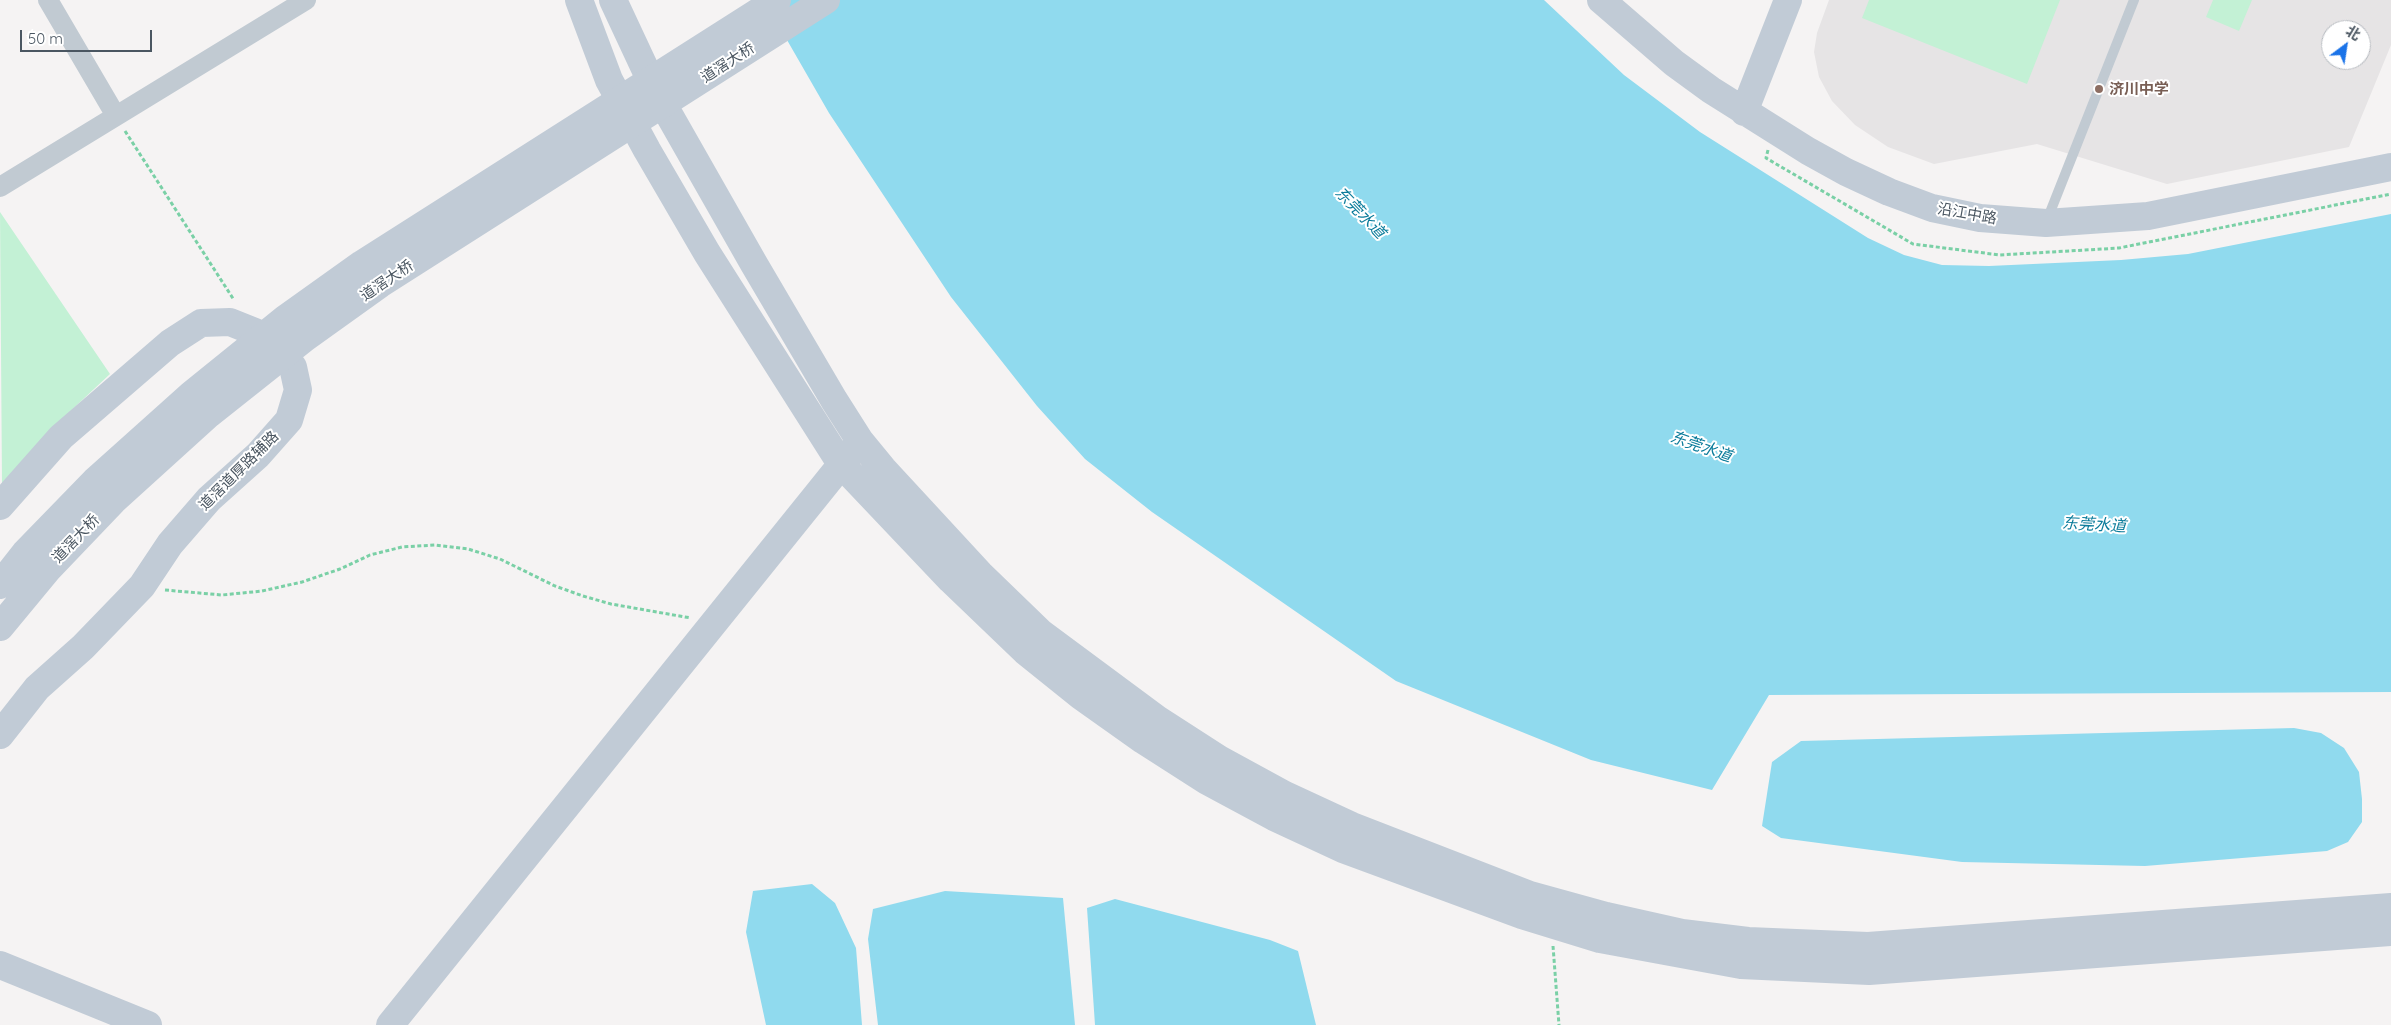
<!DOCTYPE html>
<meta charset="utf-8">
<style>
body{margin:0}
#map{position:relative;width:2391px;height:1025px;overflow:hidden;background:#f5f3f3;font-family:Quicksand,"Noto Sans SC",sans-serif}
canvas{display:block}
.north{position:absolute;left:2321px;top:20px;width:50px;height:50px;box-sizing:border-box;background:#fff;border:1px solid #b7bbc0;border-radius:50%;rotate:31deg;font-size:14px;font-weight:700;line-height:20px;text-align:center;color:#4a5661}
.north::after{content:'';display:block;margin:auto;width:18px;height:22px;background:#1a73e8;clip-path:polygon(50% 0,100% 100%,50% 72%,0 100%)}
.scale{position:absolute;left:20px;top:30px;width:132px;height:22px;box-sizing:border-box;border:2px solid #4a5661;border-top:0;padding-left:6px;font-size:15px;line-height:18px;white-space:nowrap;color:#4a5661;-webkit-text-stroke:4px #fff;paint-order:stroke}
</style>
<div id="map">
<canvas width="2391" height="1025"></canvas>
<div class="north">北</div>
<div class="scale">50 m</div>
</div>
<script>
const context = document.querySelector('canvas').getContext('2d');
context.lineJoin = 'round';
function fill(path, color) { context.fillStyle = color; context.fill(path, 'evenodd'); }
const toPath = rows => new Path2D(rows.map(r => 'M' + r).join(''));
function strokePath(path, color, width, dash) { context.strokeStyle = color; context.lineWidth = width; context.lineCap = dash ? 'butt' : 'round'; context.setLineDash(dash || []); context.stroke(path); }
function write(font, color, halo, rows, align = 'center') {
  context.font = font + ' Quicksand,"Noto Sans SC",sans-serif'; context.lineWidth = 4; context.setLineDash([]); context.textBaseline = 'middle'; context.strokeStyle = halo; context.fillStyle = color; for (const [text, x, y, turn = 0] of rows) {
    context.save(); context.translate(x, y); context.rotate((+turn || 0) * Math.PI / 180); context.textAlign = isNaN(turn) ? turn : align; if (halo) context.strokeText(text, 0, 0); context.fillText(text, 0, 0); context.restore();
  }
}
const education = toPath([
 [1829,0,2391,0,2391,45,2349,147,2167,184,2037,144,1934,164,1888,147,1855,125,1832,101,1819,77,1814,52,1817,33],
 [2331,30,2361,30,2361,60,2331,60]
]);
const green = toPath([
 [1869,0,2060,0,2027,84,1862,18],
 [2213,0,2252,0,2239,31,2206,17],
 [0,212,110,374,46,434,2,485]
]);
const water = toPath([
 [764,0,1544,0,1624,75,1700,132,1868,238,1904,255,1942,265,1989,266,2121,260,2188,254,2391,214,2391,692,1769,695,1712,790,1591,760,1396,681,1152,512,1085,459,1037,406,951,297,829,113],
 [2294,728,2321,733,2344,748,2359,772,2362,799,2362,822,2348,842,2327,851,2145,866,1962,862,1781,838,1762,826,1772,762,1801,741],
 [812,884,835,903,856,948,862,1025,766,1025,746,932,753,891],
 [945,891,1063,898,1075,1025,878,1025,868,939,873,909],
 [1115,899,1270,940,1298,951,1316,1025,1095,1025,1087,908]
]);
const path = toPath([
 [125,131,234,300],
 [1768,150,1766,158,1913,244,2000,255,2119,248,2391,194],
 [165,590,222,595,262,591,302,582,340,569,370,555,402,547,435,545,468,549,500,559,555,586,583,596,611,604,691,618],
 [1553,946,1559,1025]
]);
const lane = toPath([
 [2047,220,2134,0]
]);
const street = toPath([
 [48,0,116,116],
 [0,187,306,0]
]);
const secondary = toPath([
 [579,0,609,80,647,150,707,253,841,464,951,580,1025,651,1081,696,1143,740,1207,781,1274,817,1343,849,1522,915,1600,939,1741,965,1869,971,2391,932],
 [613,0,655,90,754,264,834,400,860,441,883,469,980,574,1041,633,1157,719,1219,759,1285,795,1352,826,1530,895,1606,916,1682,933,1748,941,1868,946,2391,907],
 [1601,0,1674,63,1711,90,1808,151,1846,172,1889,192,1932,208,1980,218,2046,223,2148,216,2391,167],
 [1744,112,1788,0],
 [0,506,61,437,170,343,201,323,230,322,255,332,280,350,293,367,298,390,289,420,258,455,209,499,170,544,142,586,83,647,37,688,0,735],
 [0,965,148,1025],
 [390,1025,853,450]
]);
const secondaryBridge = toPath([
 [0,585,25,553,95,481,191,395,285,319,362,264,777,0],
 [0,627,48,569,113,501,209,414,306,337,380,284,826,0]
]);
const markers = [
 [2099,89,5,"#8d6e63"]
];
const streetNames = [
 ["道滘大桥",728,63,-33],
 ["沿江中路",1967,214,10],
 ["道滘大桥",387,281,-34],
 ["道滘道厚路辅路",239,471,-45],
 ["道滘大桥",76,539,-46]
];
const educationNames = [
 ["济川中学",2109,89]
];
const waterNames = [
 ["东莞水道",1360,213,46],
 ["东莞水道",1701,447,19],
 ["东莞水道",2094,525,3]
];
fill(education, '#e6e4e5');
fill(green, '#c3f1d5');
fill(water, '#90daee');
strokePath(path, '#7ad0a6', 3, [4, 2.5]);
strokePath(lane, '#c1cad2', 10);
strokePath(street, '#c1cad2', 20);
strokePath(secondary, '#c1cbd6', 28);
strokePath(secondaryBridge, '#c1cbd6', 28);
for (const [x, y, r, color] of markers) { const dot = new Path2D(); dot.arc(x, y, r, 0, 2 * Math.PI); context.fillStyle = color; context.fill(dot); strokePath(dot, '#fff', 2); }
write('15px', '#4a5661', '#fff', streetNames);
write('bold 15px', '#785e54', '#fff', educationNames, 'left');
write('italic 16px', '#0c7c9b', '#fff', waterNames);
</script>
